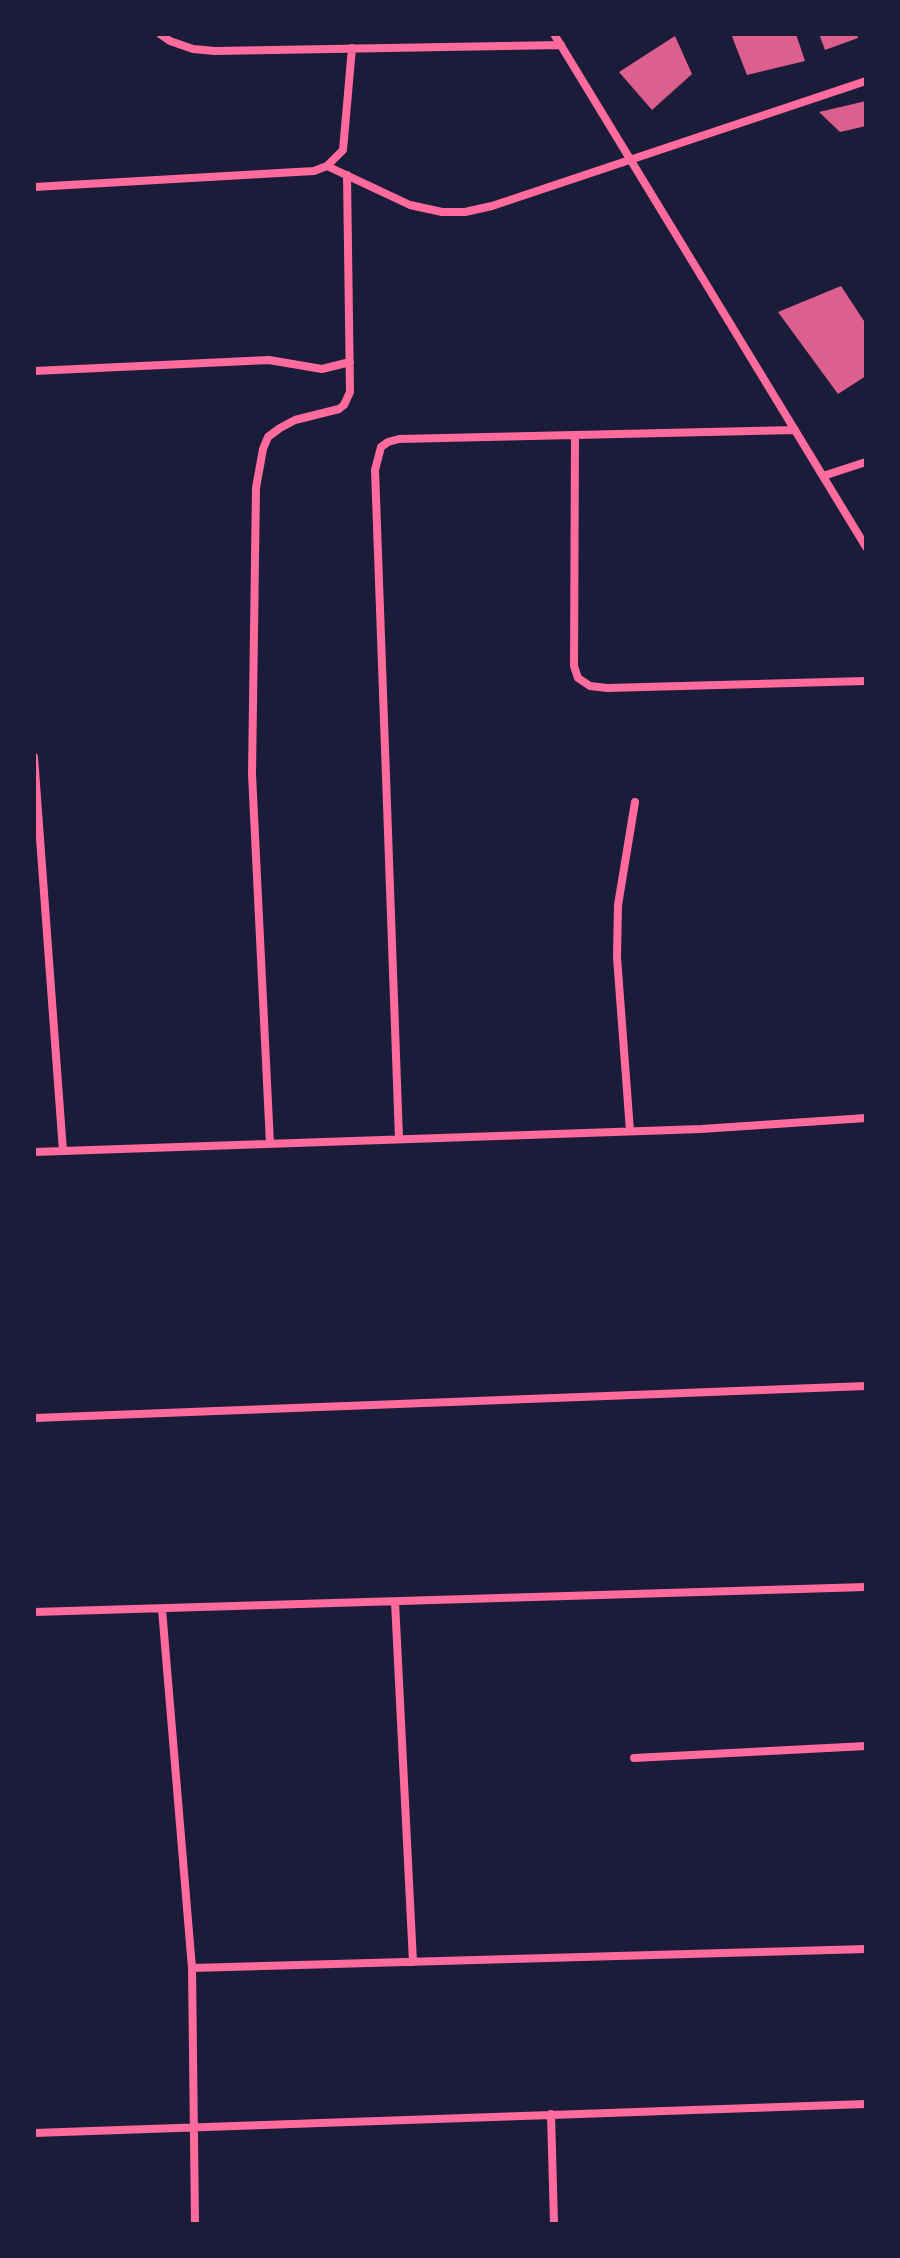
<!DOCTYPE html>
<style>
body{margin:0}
#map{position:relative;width:900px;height:2258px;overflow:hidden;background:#1b1b3a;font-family:"Golos Text",sans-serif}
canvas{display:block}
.frame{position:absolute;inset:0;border:36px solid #1b1b3a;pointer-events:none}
</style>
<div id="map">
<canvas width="900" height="2258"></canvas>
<div class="frame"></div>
</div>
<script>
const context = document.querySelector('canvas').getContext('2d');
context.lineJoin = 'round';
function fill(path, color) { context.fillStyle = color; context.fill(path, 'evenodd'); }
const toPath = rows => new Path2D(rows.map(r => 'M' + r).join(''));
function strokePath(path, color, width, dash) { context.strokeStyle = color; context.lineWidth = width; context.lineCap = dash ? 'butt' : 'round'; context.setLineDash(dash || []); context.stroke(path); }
const building = toPath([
 [731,34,796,34,805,61,747,75],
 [819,34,857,34,858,38,825,50],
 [675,36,692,74,652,110,619,72],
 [866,101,866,126,840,132,819,112],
 [841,286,866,324,866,376,838,394,778,312]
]);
const minor = toPath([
 [160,34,170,41,193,49,215,51,561,45],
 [554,34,866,547],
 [327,166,410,205,442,212,465,212,492,206,866,81],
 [34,187,314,171,327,166,343,150,352,48],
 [34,371,269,360,322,369,350,362],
 [575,435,574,666,578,678,590,686,607,688,866,681],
 [823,476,866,462],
 [34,757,63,1151],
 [630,1131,617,957,618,905,635,802],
 [399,1139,375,470,381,447,388,442,399,439,795,430],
 [270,1144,252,774,256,488,263,449,268,437,280,428,295,420,339,409,344,405,350,392,347,175],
 [34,1152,701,1129,866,1118],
 [34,1418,866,1386],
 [395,1602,413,1962],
 [162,1609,192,1968,195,2224],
 [34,1612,866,1587],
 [634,1758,866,1746],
 [192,1968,866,1949],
 [551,2114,554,2224],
 [34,2133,866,2104]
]);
fill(building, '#dd5f8e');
strokePath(minor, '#ff6b9d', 8);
</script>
